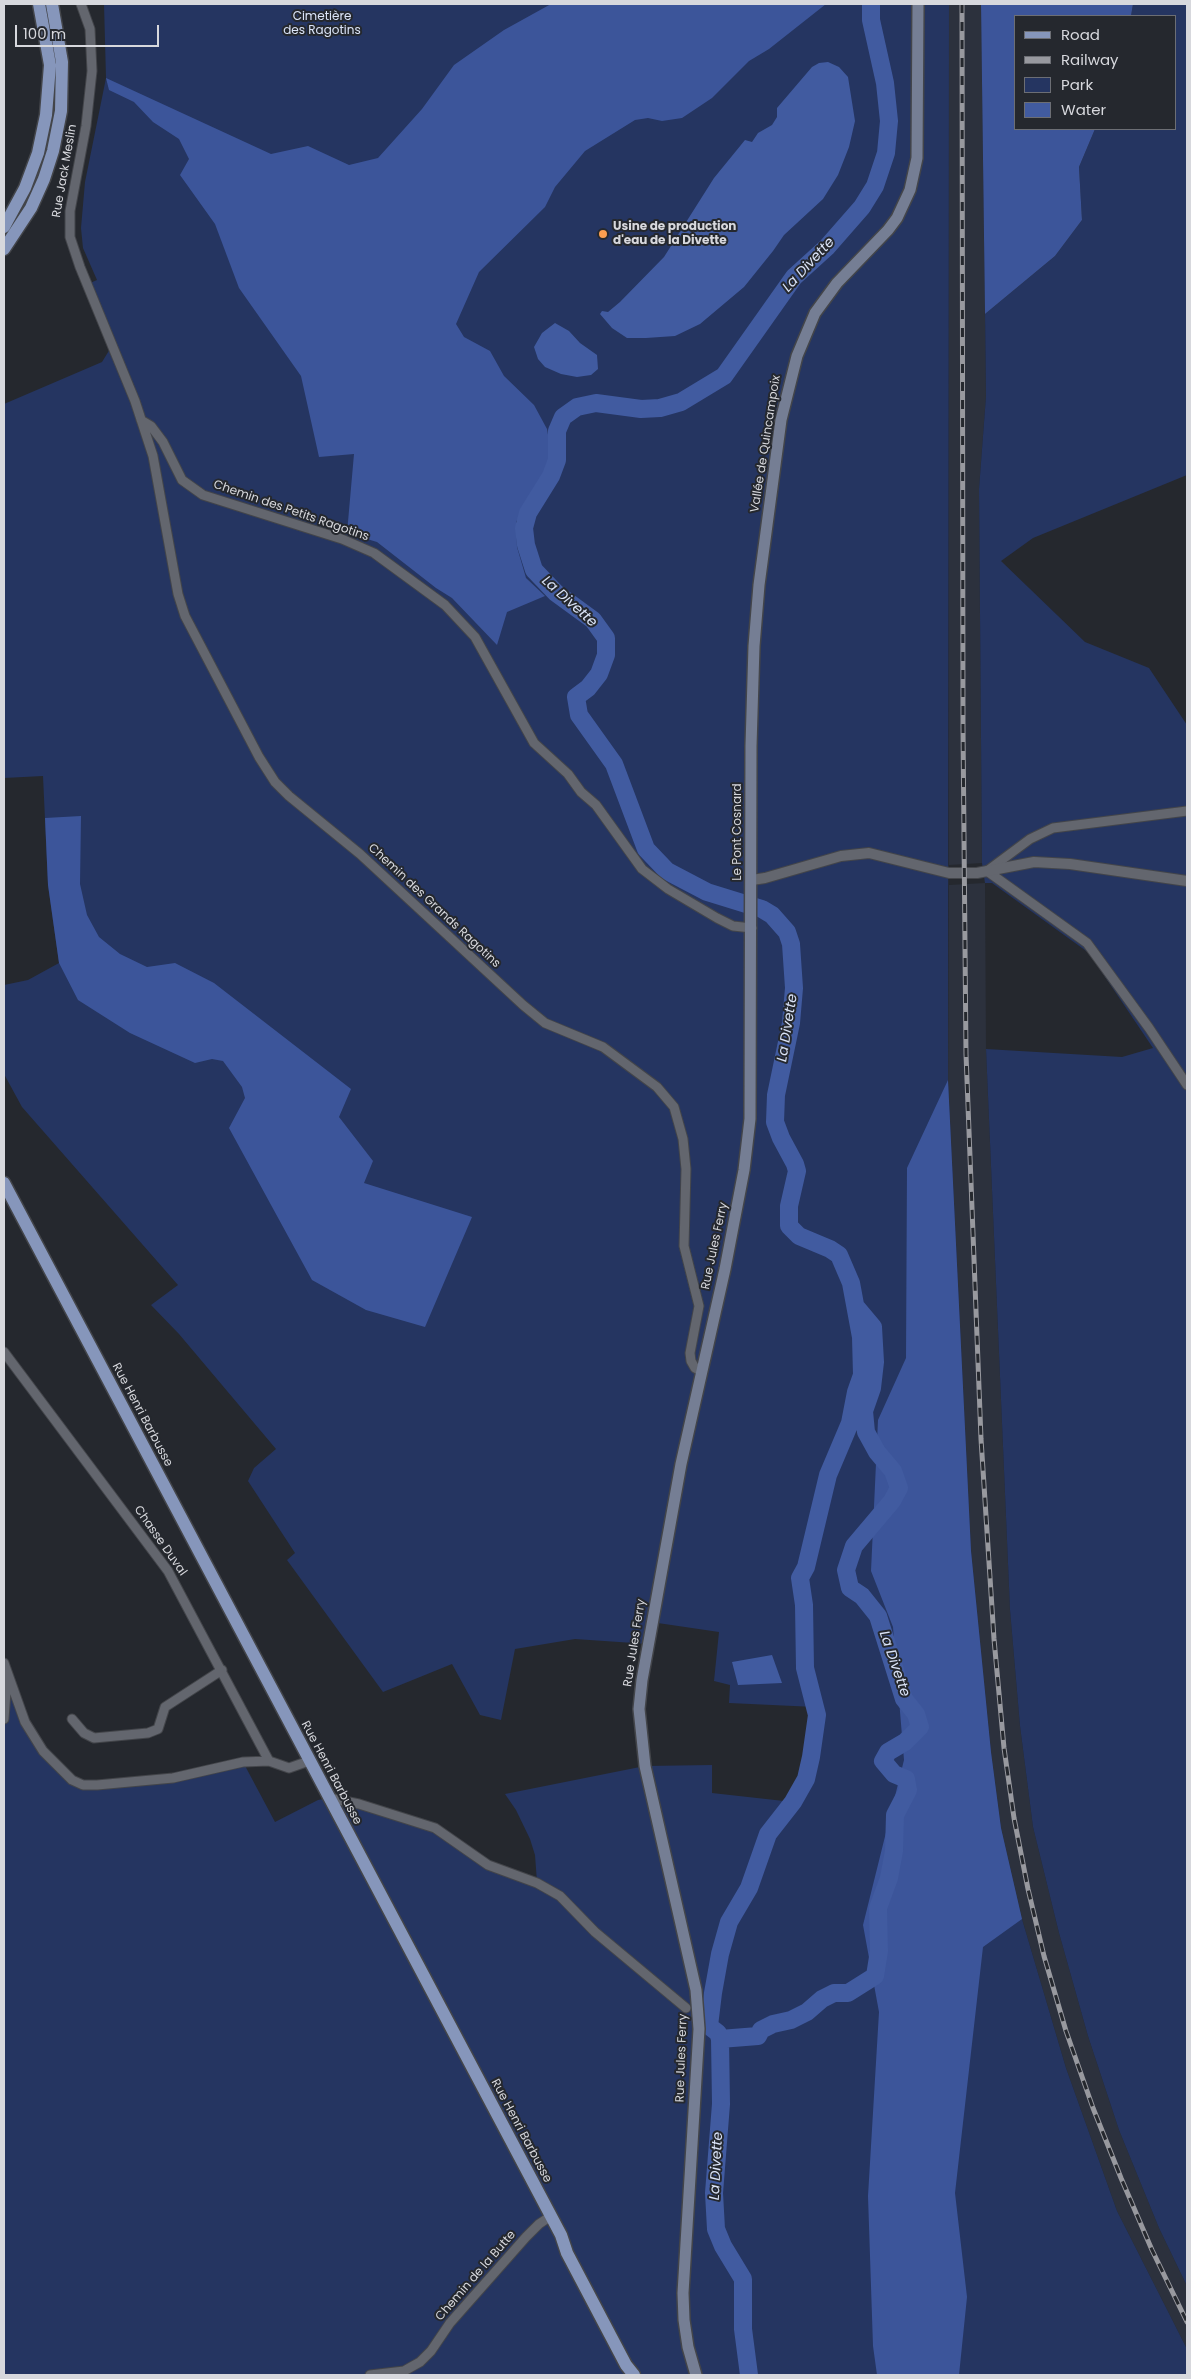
<!DOCTYPE html>
<meta charset="utf-8">
<style>
body{margin:0}
#map{position:relative;width:1191px;height:2379px;overflow:hidden;background:#25282e;font-family:Poppins,sans-serif}
canvas{display:block}
.frame{position:absolute;inset:0;border:5px solid #d7d8dd;pointer-events:none}
.legend{position:absolute;left:1014px;top:15px;width:162px;height:115px;box-sizing:border-box;background:#25282e;border:1px solid #6c6e74;margin:0;padding:6px 9px;list-style:none;font-size:15px;color:#d7d8dd}
.legend li{display:flex;align-items:center;gap:10px;height:25px}
.legend b{width:25px;border:1px solid #6c6e74}
.scale{position:absolute;left:15px;top:25px;width:144px;height:22px;box-sizing:border-box;border:2px solid #d7d8dd;border-top:0;padding-left:6px;font-size:15px;line-height:18px;white-space:nowrap;color:#d7d8dd;-webkit-text-stroke:4px #25282e;paint-order:stroke}
</style>
<div id="map">
<canvas width="1191" height="2379"></canvas>
<div class="frame"></div>
<ul class="legend">
<li><b style="height:6px;background:#8696bb"></b>Road</li>
<li><b style="height:6px;background:#98999f"></b>Railway</li>
<li><b style="height:14px;background:#253561"></b>Park</li>
<li><b style="height:14px;background:#415ba0"></b>Water</li>
</ul>
<div class="scale">100 m</div>
</div>
<script>
const context = document.querySelector('canvas').getContext('2d');
context.lineJoin = 'round';
function fill(path, color) { context.fillStyle = color; context.fill(path, 'evenodd'); }
const toPath = rows => new Path2D(rows.map(r => 'M' + r).join(''));
function strokePath(path, color, width, dash) { context.strokeStyle = color; context.lineWidth = width; context.lineCap = dash ? 'butt' : 'round'; context.setLineDash(dash || []); context.stroke(path); }
function write(font, color, halo, rows, align = 'center') {
  context.font = font + ' Poppins,sans-serif'; context.lineWidth = 4; context.setLineDash([]); context.textBaseline = 'middle'; context.strokeStyle = halo; context.fillStyle = color; for (const [text, x, y, turn = 0] of rows) {
    context.save(); context.translate(x, y); context.rotate((+turn || 0) * Math.PI / 180); context.textAlign = isNaN(turn) ? turn : align; if (halo) context.strokeText(text, 0, 0); context.fillText(text, 0, 0); context.restore();
  }
}
const built = toPath([
 [949,4,981,4,986,396,979,489,982,863,949,865],
 [985,883,986,1049,1010,1610,1020,1726,1033,1827,1059,1933,1088,2036,1119,2130,1159,2228,1187,2286,1187,2349,1117,2211,1066,2068,1022,1919,1001,1828,991,1752,971,1551,948,1080,949,885]
]);
const green = toPath([
 [104,4,949,4,948,1080,971,1550,991,1752,1001,1828,1022,1919,1066,2068,1117,2211,1187,2349,1187,2375,4,2375,4,1663,7,1675,43,1751,83,1785,173,1778,243,1762,275,1822,318,1800,329,1798,435,1828,475,1858,537,1882,535,1855,530,1839,516,1810,505,1794,645,1766,712,1765,712,1793,793,1802,806,1779,817,1715,815,1707,729,1703,730,1685,714,1681,719,1632,651,1622,648,1644,575,1639,515,1649,501,1720,480,1715,452,1664,383,1692,287,1560,295,1553,248,1481,254,1468,276,1449,179,1334,151,1305,178,1285,22,1107,4,1074,4,985,28,980,59,963,48,885,43,776,4,778,4,404,102,362,110,349,83,286,97,280,83,248,81,228,85,182,106,78],
 [1133,4,1187,4,1187,475,1033,538,1001,561,1085,642,1149,668,1187,725,1187,2286,1159,2228,1119,2130,1088,2036,1059,1933,1033,1827,1020,1726,1010,1610,986,1049,1122,1057,1153,1048,1089,953,992,883,985,883,982,863,979,489,986,396,985,314,1055,256,1082,220,1079,167,1095,129,1175,129,1175,16,1131,16]
]);
const forest = toPath([
 [551,4,826,4,769,49,749,61,712,98,682,118,662,121,648,118,635,120,585,151,555,187,545,207,479,272,456,324,464,337,490,351,504,376,534,405,547,429,552,458,516,522,517,547,526,578,545,596,507,612,497,645,452,598,436,588,377,542,347,533,354,454,319,457,301,376,239,288,215,224,180,175,189,159,179,139,153,122,134,102,109,90,106,78,271,154,308,146,349,165,378,158,422,109,454,65,504,30],
 [981,4,1133,4,1131,16,1015,16,1015,129,1095,129,1079,167,1082,220,1055,256,985,314],
 [81,816,80,884,87,915,99,937,120,954,147,967,175,963,214,983,351,1089,339,1117,373,1161,364,1183,472,1217,425,1327,366,1310,312,1280,229,1128,245,1098,242,1087,223,1061,212,1059,195,1063,130,1033,78,1000,59,963,48,885,45,818],
 [948,1080,971,1551,991,1752,1001,1828,1022,1919,983,1947,955,2193,967,2297,959,2375,877,2375,873,2346,868,2196,879,2012,863,1925,904,1760,893,1627,871,1571,878,1420,906,1358,907,1168]
]);
const water = toPath([
 [828,62,839,67,848,77,855,121,849,147,838,175,823,199,784,235,773,251,744,287,700,324,675,336,646,338,627,338,612,328,600,314,602,311,608,312,620,302,664,257,714,178,745,140,752,142,758,133,772,125,777,117,777,108,812,67,819,63],
 [555,323,569,331,580,343,597,355,598,369,591,375,577,377,561,374,545,367,538,359,534,347,542,333],
 [772,1655,782,1683,738,1685,732,1662]
]);
const river = toPath([
 [720,2039,758,2036,761,2030,773,2024,791,2020,807,2012,822,1999,834,1993,848,1993,875,1976,879,1951,878,1908,889,1878,894,1851,895,1815,908,1790,906,1779,894,1774,883,1761,888,1752,905,1742,920,1727,916,1714,904,1699,878,1616,862,1596,850,1588,846,1570,854,1546,892,1501,899,1488,893,1471,877,1452,866,1432,864,1411,872,1388,875,1362,873,1327,857,1308],
 [749,2375,743,2329,743,2279,723,2246,716,2229,714,2193,721,2104,720,2039,718,2033,709,2026,713,1993,720,1954,729,1922,749,1888,768,1834,793,1802,806,1779,811,1757,817,1715,805,1668,804,1605,800,1578,806,1567,828,1475,850,1423,856,1392,862,1375,861,1337,851,1283,839,1255,830,1249,799,1236,789,1226,789,1206,797,1171,795,1164,781,1138,775,1122,776,1095,791,1023,794,988,791,944,787,932,772,915,762,909,707,892,667,871,646,849,614,764,579,715,576,697,588,688,599,674,606,655,606,638,593,620,556,593,534,570,526,545,524,528,528,513,551,476,557,460,557,431,563,417,577,407,596,403,641,409,660,408,681,402,724,376,794,277,827,247,862,207,875,186,886,153,889,121,885,83,871,20,871,4]
]);
const minor = toPath([
 [81,4,90,29,92,71,86,126,70,211,70,237,80,267,135,401,153,456,178,594,185,616,259,757,275,782,289,796,360,854,523,1005,545,1023,603,1047,657,1087,674,1107,683,1139,686,1169,684,1246,699,1306,690,1353,691,1361,695,1368,701,1371],
 [141,420,151,426,163,442,182,480,203,495,342,539,374,553,445,605,475,637,534,743,568,774,581,792,596,805,642,869,668,889,717,918,733,926,752,928],
 [1187,811,1053,828,1030,839,987,871,1087,943,1149,1028,1187,1085],
 [4,1352,168,1571,269,1761],
 [4,1663,25,1722,43,1751,72,1780,83,1785,97,1785,173,1778,243,1762,269,1761,289,1768,309,1761],
 [4,1719,7,1678],
 [72,1719,84,1733,94,1738,148,1733,158,1729,165,1707,222,1670],
 [329,1798,359,1804,435,1828,488,1865,537,1883,560,1896,595,1932,686,2008],
 [370,2375,404,2371,420,2362,431,2351,450,2323,526,2237,539,2224,551,2216]
]);
const tertiary = toPath([
 [752,880,765,878,841,856,869,853,949,873,977,873,1034,862,1070,864,1187,881]
]);
const secondary = toPath([
 [696,2375,688,2347,684,2320,683,2293,699,2029,696,1990,645,1766,639,1709,642,1680,681,1464,725,1269,744,1170,750,1119,751,746,754,646,759,585,781,420,797,356,815,313,837,283,888,230,897,218,910,190,917,158,918,4]
]);
const primary = toPath([
 [4,227,25,188,38,153,46,115,50,65,39,4],
 [4,249,31,208,44,179,53,151,61,111,62,62,52,4],
 [4,1183,561,2235,567,2253,626,2365,634,2375]
]);
const rail = toPath([
 [962,4,963,728,966,1054,981,1439,994,1639,1004,1748,1014,1818,1028,1889,1044,1956,1066,2031,1093,2108,1121,2178,1152,2250,1187,2322]
]);
const markers = [
 [603,234,5,"#fb9e50"]
];
const parkNames = [
 ["Cimetière",322,17],
 ["des Ragotins",322,31]
];
const streetNames = [
 ["Rue Jack Meslin",65,171,-80],
 ["Vallée de Quincampoix",766,444,-81],
 ["Chemin des Petits Ragotins",291,511,19],
 ["Le Pont Cosnard",738,832,-90],
 ["Chemin des Grands Ragotins",434,906,43],
 ["Rue Jules Ferry",715,1246,-78],
 ["Rue Henri Barbusse",142,1415,62],
 ["Chasse Duval",160,1541,55],
 ["Rue Jules Ferry",635,1643,-81],
 ["Rue Henri Barbusse",331,1773,62],
 ["Rue Jules Ferry",682,2058,-88],
 ["Rue Henri Barbusse",521,2131,62],
 ["Chemin de la Butte",476,2276,-49]
];
const poiNames = [
 ["Usine de production",613,227],
 ["d'eau de la Divette",613,241]
];
const waterNames = [
 ["La Divette",809,265,-47],
 ["La Divette",569,602,42],
 ["La Divette",788,1028,-81],
 ["La Divette",894,1664,71],
 ["La Divette",717,2166,-87]
];
fill(built, '#2c313d');
fill(green, '#253561');
fill(forest, '#3c559a');
fill(water, '#415ba0');
strokePath(river, '#415ba0', 18);
strokePath(minor, '#43454a', 11);
strokePath(tertiary, '#43454a', 12);
strokePath(secondary, '#43454a', 14);
strokePath(primary, '#43454a', 15);
strokePath(minor, '#63666e', 9);
strokePath(tertiary, '#63666e', 10);
strokePath(secondary, '#757e94', 11);
strokePath(primary, '#8696bb', 12);
strokePath(rail, '#98999f', 5);
strokePath(rail, '#25282e', 3, [9]);
for (const [x, y, r, color] of markers) { const dot = new Path2D(); dot.arc(x, y, r, 0, 2 * Math.PI); context.fillStyle = color; context.fill(dot); strokePath(dot, '#25282e', 2); }
write('12px', '#dbe4f8', '#25282e', parkNames);
write('12px', '#d7d8dd', '#25282e', streetNames);
write('bold 12px', '#d7d8dd', '#25282e', poiNames, 'left');
write('italic 14px', '#dae3f7', '#25282e', waterNames);
</script>
